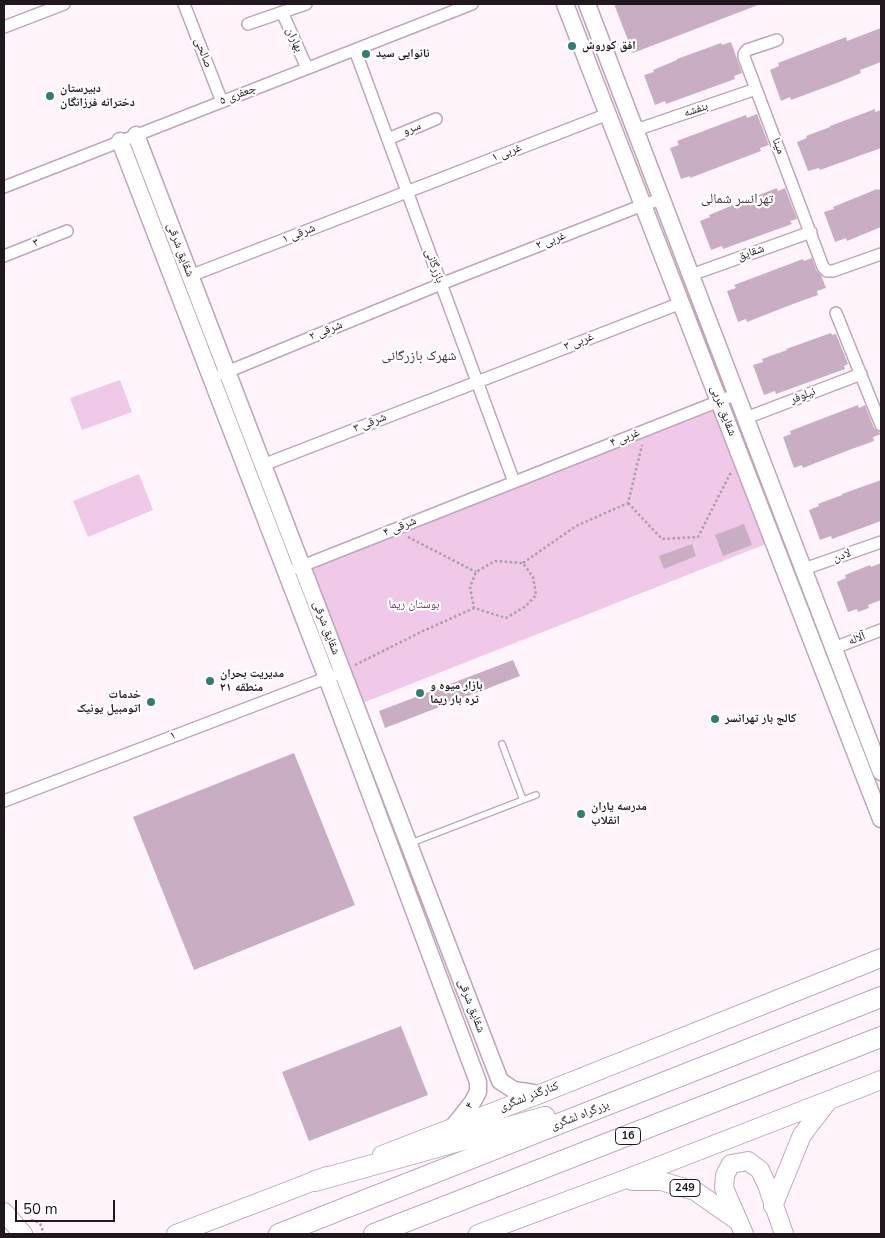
<!DOCTYPE html>
<meta charset="utf-8">
<style>
body{margin:0}
#map{position:relative;width:885px;height:1238px;overflow:hidden;background:#fff3fc;font-family:"Nunito Sans",sans-serif}
canvas{display:block}
.frame{position:absolute;inset:0;border:5px solid #21171f;pointer-events:none}
.scale{position:absolute;left:15px;top:1200px;width:100px;height:22px;box-sizing:border-box;border:2px solid #21171f;border-top:0;padding-left:6px;font-size:15px;line-height:18px;white-space:nowrap;color:#21171f;-webkit-text-stroke:4px #fff;paint-order:stroke}
</style>
<div id="map">
<canvas width="885" height="1238"></canvas>
<div class="frame"></div>
<div class="scale">50 m</div>
</div>
<script>
const context = document.querySelector('canvas').getContext('2d');
context.lineJoin = 'round';
function fill(path, color) { context.fillStyle = color; context.fill(path, 'evenodd'); }
const toPath = rows => new Path2D(rows.map(r => 'M' + r).join(''));
function strokePath(path, color, width, dash) { context.strokeStyle = color; context.lineWidth = width; context.lineCap = dash ? 'butt' : 'round'; context.setLineDash(dash || []); context.stroke(path); }
function write(font, color, halo, rows, align = 'center') {
  context.font = font + ' "Nunito Sans","Noto Naskh Arabic",sans-serif'; context.lineWidth = 4.5; context.setLineDash([]); context.textBaseline = 'middle'; context.strokeStyle = halo; context.fillStyle = color; for (const [text, x, y, turn = 0] of rows) {
    context.save(); context.translate(x, y); context.rotate((+turn || 0) * Math.PI / 180); context.textAlign = isNaN(turn) ? turn : align; if (halo) context.strokeText(text, 0, 0); context.fillText(text, 0, 0); context.restore();
  }
}
const green = toPath([
 [120,380,132,412,82,430,70,398],
 [726,406,776,540,360,704,310,568],
 [139,474,153,510,88,537,73,501]
]);
const building = toPath([
 [614,4,757,4,758,5,633,53],
 [881,28,881,62,860,70,861,73,837,83,791,100,790,97,781,101,770,70,779,66,778,63,846,37,847,41],
 [731,42,742,73,734,76,735,79,666,104,665,101,655,105,644,75,654,72,653,70,677,60,677,59,721,43,722,45],
 [875,109,875,112,881,110,881,148,820,170,819,168,808,171,797,142,807,138,806,136,830,127,830,126],
 [757,114,769,145,760,148,761,151,690,178,690,176,681,179,670,148,679,145,677,141,746,115,747,118],
 [777,188,778,191,785,188,797,219,790,221,792,224,723,249,722,246,711,250,700,221,710,217,709,215,733,205],
 [877,189,877,190,881,189,881,227,847,241,846,238,835,242,824,212,834,209,833,207],
 [812,258,816,270,821,275,826,288,817,291,818,295,793,304,747,322,746,319,738,322,727,291,736,288,734,285,803,259,804,261],
 [831,333,832,335,836,334,848,364,844,366,845,369,776,394,775,391,764,395,753,365,763,362,762,359,787,350,786,349],
 [858,405,859,408,865,405,874,428,881,434,873,437,874,441,849,450,803,468,802,465,794,468,783,437,791,434,790,431],
 [881,480,881,521,832,539,831,536,820,540,809,510,819,506,818,504,842,495,842,494],
 [744,524,752,545,723,556,715,535],
 [692,544,696,556,664,569,659,556],
 [881,563,881,600,868,605,869,608,858,612,857,609,848,612,837,582,846,578,845,575,870,565,871,567],
 [513,660,520,676,385,728,379,711],
 [294,753,355,905,194,970,133,817],
 [401,1026,428,1095,309,1141,282,1072]
]);
const path = toPath([
 [628,503,662,539,698,537,730,474,732,473],
 [408,537,476,572],
 [523,563,576,526,628,503,642,445],
 [355,665,423,631,474,608,506,618,526,606,536,595,533,577,523,563,495,561,476,572,470,587,474,608],
 [31,1220,40,1223,44,1234]
]);
const lane = toPath([
 [502,744,523,800],
 [411,843,536,795]
]);
const street = toPath([
 [184,4,222,102],
 [282,12,307,68],
 [248,24,306,4],
 [4,27,64,4],
 [777,40,747,50,744,54,744,57,823,267,827,271,833,271,881,254],
 [355,50,514,482],
 [636,130,756,89],
 [388,139,436,119],
 [4,187,472,4],
 [4,256,67,231],
 [691,275,811,232],
 [190,276,608,114],
 [836,313,881,425],
 [222,374,441,284,643,205,662,199],
 [746,418,861,374],
 [263,465,681,303],
 [297,568,737,394],
 [804,569,881,542],
 [834,648,881,630],
 [4,801,334,675]
]);
const secondary = toPath([
 [565,4,881,819],
 [587,4,881,772],
 [136,135,500,1081,514,1090,540,1094],
 [120,141,327,678,478,1082,478,1092,472,1103,453,1127]
]);
const primary = toPath([
 [382,1155,540,1094,881,958],
 [632,1181,661,1181,695,1191,738,1221],
 [773,1206,802,1135,828,1101],
 [4,1212,23,1234],
 [176,1234,327,1176],
 [478,1234,623,1180,881,1080],
 [744,1234,724,1188,725,1175,731,1164,748,1161,760,1170,767,1185,784,1234]
]);
const highway = toPath([
 [315,1181,545,1117],
 [279,1234,881,997],
 [374,1234,881,1037]
]);
const markers = [
 [572,46,5,"#357b72"],
 [366,54,5,"#357b72"],
 [50,96,5,"#357b72"],
 [210,681,5,"#357b72"],
 [420,693,5,"#357b72"],
 [151,702,5,"#357b72"],
 [715,719,5,"#357b72"],
 [581,814,5,"#357b72"]
];
const shields = [
 [628,1136,25],
 [685,1188,30]
];
const shieldNames = [
 ["16",628,1136],
 ["249",685,1188]
];
const streetNames = [
 ["بهاران",294,40,66],
 ["صالحی",203,53,69],
 ["جعفری ۵",238,95,-21],
 ["بنفشه",696,110,-19],
 ["سرو",412,129,-22],
 ["مینا",778,146,69],
 ["۱ غربی",507,153,-21],
 ["۱ شرقی",299,234,-21],
 ["۲ غربی",551,241,-21],
 ["۳",36,243,-21],
 ["شقایق شرقی",180,250,69],
 ["شقایق",751,253,-20],
 ["بازرگانی",434,266,70],
 ["۲ شرقی",326,331,-22],
 ["۳ غربی",579,342,-21],
 ["نیلوفر",803,396,-21],
 ["شقایق غربی",723,411,69],
 ["۳ شرقی",370,423,-21],
 ["۴ غربی",625,438,-22],
 ["۴ شرقی",400,527,-22],
 ["لادن",842,556,-19],
 ["شقایق شرقی",326,628,69],
 ["آلاله",857,639,-21],
 ["۱",173,736,-21],
 ["شقایق شرقی",471,1006,69],
 ["کنارگذر لشگری",529,1097,-21],
 ["۴",470,1106,-53],
 ["بزرگراه لشگری",580,1116,-21]
];
const poiNames = [
 ["افق کوروش",582,46],
 ["نانوایی سید",376,54],
 ["دبیرستان",60,89],
 ["دخترانه فرزانگان",60,103],
 ["مدیریت بحران",220,674],
 ["منطقه ۲۱",220,688],
 ["بازار میوه و",430,686],
 ["تره بار ریما",430,700],
 ["خدمات",141,695,"right"],
 ["اتومبیل یونیک",141,709,"right"],
 ["کالج بار تهرانسر",725,719],
 ["مدرسه یاران",591,807],
 ["انقلاب",591,821]
];
const parkNames = [
 ["بوستان ریما",414,605]
];
const neighbourhoodNames = [
 ["تهرانسر شمالی",737,200],
 ["شهرک بازرگانی",419,357]
];
fill(green, '#efc9e7');
fill(building, '#c9aec3');
strokePath(lane, '#c0a5ba', 8);
strokePath(street, '#c0a5ba', 14);
strokePath(secondary, '#c0a5ba', 19);
strokePath(primary, '#c0a5ba', 20);
strokePath(highway, '#c0a5ba', 22);
strokePath(path, '#aa9fa8', 2.5, [2.5, 2.5]);
strokePath(lane, '#fff', 5.5);
strokePath(street, '#fff', 11);
strokePath(secondary, '#fff', 16);
strokePath(primary, '#fff', 18);
strokePath(highway, '#fff', 20);
for (const [x, y, r, color] of markers) { const dot = new Path2D(); dot.arc(x, y, r, 0, 2 * Math.PI); context.fillStyle = color; context.fill(dot); strokePath(dot, '#fff', 2); }
for (const [x, y, w] of shields) { const box = new Path2D(); box.roundRect(x - w / 2, y - 8.5, w, 17, 4); context.fillStyle = '#fff'; context.fill(box); strokePath(box, '#21171f', 1); }
write('bold 11px', '#21171f', null, shieldNames);
write('12px', '#21171f', '#fff', streetNames);
write('bold 12px', '#21171f', '#fff', poiNames, 'left');
write('12px', '#723e68', '#fff', parkNames);
write('14px', '#4b3547', '#fff', neighbourhoodNames);
</script>
